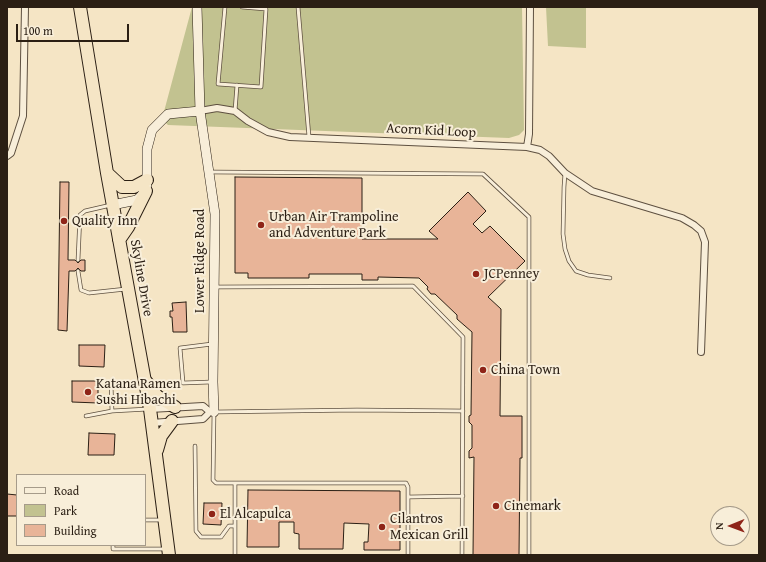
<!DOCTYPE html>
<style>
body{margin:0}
#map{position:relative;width:766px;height:562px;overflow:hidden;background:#f5e5c5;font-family:"Gentium Book Plus",serif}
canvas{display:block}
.frame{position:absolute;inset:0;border:8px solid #2b1f14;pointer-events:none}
.legend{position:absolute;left:16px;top:474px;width:130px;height:72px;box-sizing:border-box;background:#f8eed9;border:1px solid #a69b8a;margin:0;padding:5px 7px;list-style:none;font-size:12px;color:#2b1f14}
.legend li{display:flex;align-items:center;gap:8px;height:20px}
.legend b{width:20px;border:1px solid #a69b8a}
.north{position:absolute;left:710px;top:506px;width:40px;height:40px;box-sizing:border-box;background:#f8eed9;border:1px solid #a69b8a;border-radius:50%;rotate:269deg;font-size:11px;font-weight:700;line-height:16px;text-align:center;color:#2b1f14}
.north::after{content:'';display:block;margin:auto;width:14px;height:18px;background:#8f2418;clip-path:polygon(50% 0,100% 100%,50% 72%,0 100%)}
.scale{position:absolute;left:16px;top:24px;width:113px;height:18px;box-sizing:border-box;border:2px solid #2b1f14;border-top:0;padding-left:5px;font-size:12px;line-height:14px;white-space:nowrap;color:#2b1f14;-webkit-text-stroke:3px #f8eed9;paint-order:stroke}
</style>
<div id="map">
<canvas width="766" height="562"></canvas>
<div class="frame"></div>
<ul class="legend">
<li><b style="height:5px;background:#f8eed9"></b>Road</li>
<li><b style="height:11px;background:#c2c290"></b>Park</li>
<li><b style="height:11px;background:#e8b498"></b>Building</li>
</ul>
<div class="north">N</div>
<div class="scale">100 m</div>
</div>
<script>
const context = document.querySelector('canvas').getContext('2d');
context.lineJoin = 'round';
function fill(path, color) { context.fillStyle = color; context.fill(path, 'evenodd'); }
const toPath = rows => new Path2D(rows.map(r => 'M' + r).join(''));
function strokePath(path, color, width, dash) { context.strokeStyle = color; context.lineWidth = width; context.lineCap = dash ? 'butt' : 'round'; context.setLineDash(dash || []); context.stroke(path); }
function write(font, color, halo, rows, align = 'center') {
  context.font = font + ' "Gentium Book Plus",serif'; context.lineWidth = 4; context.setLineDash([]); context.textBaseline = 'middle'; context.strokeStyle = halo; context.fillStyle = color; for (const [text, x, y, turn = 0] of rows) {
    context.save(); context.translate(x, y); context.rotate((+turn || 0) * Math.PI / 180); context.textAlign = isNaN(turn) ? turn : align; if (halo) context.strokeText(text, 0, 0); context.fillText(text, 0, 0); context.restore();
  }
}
const green = toPath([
 [192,7,522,7,524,130,519,135,509,138,168,125,162,119],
 [546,7,586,7,586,48,548,46]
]);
const building = toPath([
 [235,177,362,178,362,239,438,239,429,231,468,192,486,211,473,224,482,233,490,226,525,261,488,297,501,309,500,416,522,416,522,458,520,458,519,555,473,555,474,457,469,458,469,451,472,448,472,425,469,422,469,416,471,415,472,332,457,319,457,315,435,294,431,294,427,289,428,287,419,278,378,277,378,280,362,280,362,274,309,274,309,278,248,278,248,273,235,273,235,177],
 [60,182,69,182,68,260,75,260,78,263,81,260,85,260,85,271,81,271,78,268,75,271,69,271,67,331,58,330,60,182],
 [186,302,187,332,173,332,172,317,170,317,170,311,173,311,172,303,186,302],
 [79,345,105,345,104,367,79,366,79,345],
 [72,381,98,381,98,403,72,402,72,381],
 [89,433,115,434,114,455,88,455,89,433],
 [248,490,400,491,400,550,364,550,364,542,368,542,369,524,344,523,343,549,299,549,299,534,294,533,294,522,279,522,279,547,247,547,248,490],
 [7,494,17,495,17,516,7,516,7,494],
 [204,503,222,503,221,525,203,524,204,503]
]);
const lane = toPath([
 [225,7,218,84,261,87,266,9,242,7],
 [298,7,309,137],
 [235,111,237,85],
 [211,172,483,174,529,217,529,555],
 [565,173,564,187,563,234,565,249,569,261,576,271,588,275,610,278],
 [78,260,80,215,85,211,111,205],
 [78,271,81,290,89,293,126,289],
 [216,287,413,286,463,337,462,555],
 [211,382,183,383,180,348,212,344],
 [111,384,112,411],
 [86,416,112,411,148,409],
 [195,446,196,531,201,537,221,537,229,526,235,526],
 [235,483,235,555],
 [408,497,463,496],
 [145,520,161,520],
 [113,545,113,549,166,549],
 [408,555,408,487,406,483,216,483,213,480,214,412,357,410,463,411]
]);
const street = toPath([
 [200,111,217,108,235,111,248,121,268,132,290,137,527,147,540,150,549,156,565,173,592,191,682,218,694,225,701,231,705,242,701,352],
 [527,147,529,134,530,7],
 [7,156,11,153,23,116,25,7],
 [150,409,203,406,210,412],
 [152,423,203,419,210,412,214,412]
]);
const secondary = toPath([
 [200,111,215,214,213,382,214,412],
 [112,205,137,200,146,191,147,180,147,149,152,130,168,114,200,111,197,7]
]);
const highway = toPath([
 [80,7,107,173,150,409,169,555],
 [107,173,122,187,134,187,147,180],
 [119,240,128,227,146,191],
 [145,380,157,396,175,407],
 [157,450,161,436,172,421]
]);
const markers = [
 [64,221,4,"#8f2418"],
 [261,225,4,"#8f2418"],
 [476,274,4,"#8f2418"],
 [483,370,4,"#8f2418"],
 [88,392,4,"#8f2418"],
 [496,506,4,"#8f2418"],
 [212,514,4,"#8f2418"],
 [382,527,4,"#8f2418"]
];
const streetNames = [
 ["Acorn Kid Loop",431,131,3],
 ["Lower Ridge Road",200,261,-90],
 ["Skyline Drive",141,278,80]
];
const poiNames = [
 ["Urban Air Trampoline",269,217],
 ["and Adventure Park",269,233],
 ["Quality Inn",72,221],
 ["JCPenney",484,274],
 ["China Town",491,370],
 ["Katana Ramen",96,384],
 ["Sushi Hibachi",96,400],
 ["Cinemark",504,506],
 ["El Alcapulca",220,514],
 ["Cilantros",390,519],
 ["Mexican Grill",390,535]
];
fill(green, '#c2c290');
fill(building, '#e8b498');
strokePath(building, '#2b1f14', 1);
strokePath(lane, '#5e5040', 4.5);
strokePath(street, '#5e5040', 8);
strokePath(secondary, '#2b1f14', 10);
strokePath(highway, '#2b1f14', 14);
strokePath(lane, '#f8eed9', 3);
strokePath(street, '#f8eed9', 6);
strokePath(secondary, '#f8eed9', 9);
strokePath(highway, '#f5e5c5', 12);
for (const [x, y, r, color] of markers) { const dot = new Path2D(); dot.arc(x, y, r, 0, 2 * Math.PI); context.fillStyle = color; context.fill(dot); strokePath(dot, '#f8eed9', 1.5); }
write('14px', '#2b1f14', '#f8eed9', streetNames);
write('14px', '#2b1f14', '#f8eed9', poiNames, 'left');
</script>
